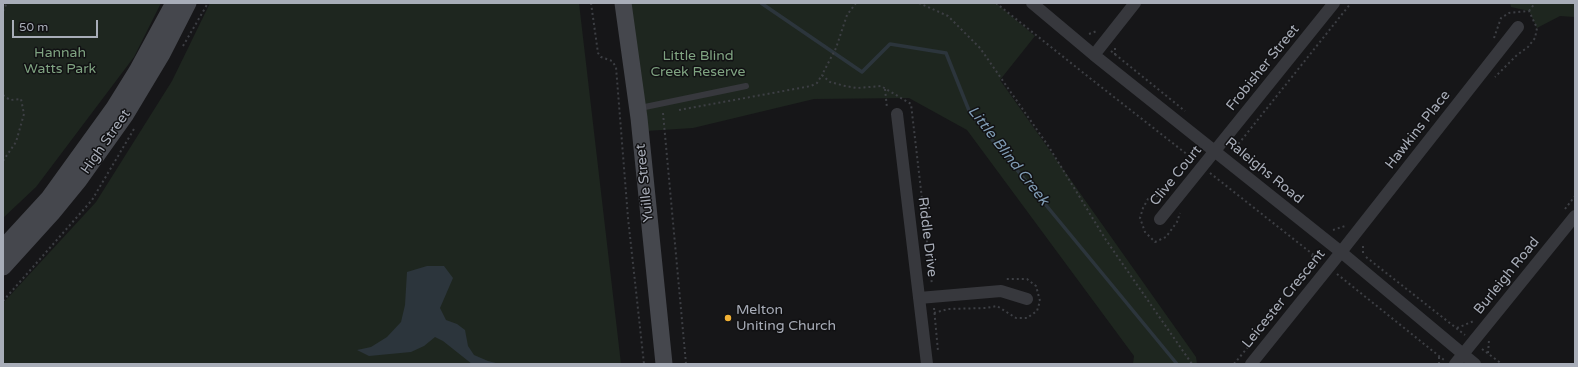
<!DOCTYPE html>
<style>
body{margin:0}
#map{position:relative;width:1578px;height:367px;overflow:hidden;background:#161618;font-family:"Varela Round",sans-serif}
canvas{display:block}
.frame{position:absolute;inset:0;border:4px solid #a8adb8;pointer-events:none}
.scale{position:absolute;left:12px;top:20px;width:86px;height:18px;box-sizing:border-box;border:2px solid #a8adb8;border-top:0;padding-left:5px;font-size:12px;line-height:14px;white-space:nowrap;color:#a8adb8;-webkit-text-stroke:3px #111113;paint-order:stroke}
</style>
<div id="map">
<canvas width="1578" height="367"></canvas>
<div class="frame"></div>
<div class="scale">50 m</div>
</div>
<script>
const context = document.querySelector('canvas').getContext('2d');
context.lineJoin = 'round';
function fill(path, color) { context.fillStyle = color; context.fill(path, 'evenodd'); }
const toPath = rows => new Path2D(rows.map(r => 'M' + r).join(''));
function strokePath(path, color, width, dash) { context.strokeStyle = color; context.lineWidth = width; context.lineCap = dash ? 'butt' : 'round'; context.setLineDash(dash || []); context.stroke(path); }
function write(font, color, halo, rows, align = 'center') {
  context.font = font + ' "Varela Round",sans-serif'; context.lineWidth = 3; context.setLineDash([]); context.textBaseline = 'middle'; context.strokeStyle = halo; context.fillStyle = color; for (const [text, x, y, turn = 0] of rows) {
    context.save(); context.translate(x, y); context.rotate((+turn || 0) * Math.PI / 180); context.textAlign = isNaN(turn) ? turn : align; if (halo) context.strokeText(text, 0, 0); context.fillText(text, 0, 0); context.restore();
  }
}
const green = toPath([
 [3,3,161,3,134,57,36,187,3,218],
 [210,3,579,3,621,364,3,364,3,303,96,202,172,81],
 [626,3,996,3,1035,36,1000,80,1196,357,1197,364,1133,364,1134,356,967,130,909,98,814,99,693,128,646,131],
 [1510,3,1575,3,1575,17,1560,16,1537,28,1529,11,1511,7]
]);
const water = toPath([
 [427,266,444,266,453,278,440,308,446,320,457,324,465,330,468,346,474,355,488,361,500,364,472,364,443,341,435,337,424,346,411,352,369,356,357,350,371,347,387,337,401,322,405,305,407,272]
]);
const stream = toPath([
 [761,3,862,72,890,44,946,53,970,113,1177,364]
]);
const path = toPath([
 [591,3,598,53,601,57,612,61,616,67,628,218,644,364],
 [856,3,847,15,836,48,822,75,830,82,845,86,857,88,881,86,911,104,932,285],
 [919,3,948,16,980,48,1049,147,1106,240,1192,364],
 [996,3,1091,79,1193,159],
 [3,11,7,3],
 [1529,11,1535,3],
 [1089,34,1097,31],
 [1494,38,1501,18,1509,13,1529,11,1537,28,1535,38,1528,47,1517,55,1495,77],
 [183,46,208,3],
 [1111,51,1185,111],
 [1115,55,1115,46],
 [885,89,887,108],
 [3,95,10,100,21,99,24,114,16,142,3,161],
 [679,110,811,86,817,83,822,75],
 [663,113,686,364],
 [1237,153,1236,147,1351,3],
 [1210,173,1320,260],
 [1170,187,1160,195,1148,199,1143,208,1140,218,1145,232,1155,242,1166,237,1177,222,1180,213],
 [1565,209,1575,196],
 [1333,230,1345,226],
 [1363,253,1363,243],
 [1312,255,1314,266],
 [1366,257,1465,335],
 [1337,274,1444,360],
 [3,301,92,200,134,129],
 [934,308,938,351],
 [934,313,948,309,986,308,997,306,1016,318,1027,318,1037,311,1040,301,1036,286,1027,279,1005,279],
 [1457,328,1474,321],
 [1482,349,1502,364],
 [1488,353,1489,340],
 [1234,364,1258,335],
 [1439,364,1439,357]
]);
const lane = toPath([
 [640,108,746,86]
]);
const street = toPath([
 [1032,3,1094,55,1341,252,1475,364],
 [1094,55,1135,3],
 [897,114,927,364],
 [1160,219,1334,3],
 [919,298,1001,291,1027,299],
 [1251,364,1341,252,1518,27],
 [1455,364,1575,216]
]);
const secondary = toPath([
 [623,3,639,118,664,364],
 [3,248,49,198,114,108,137,71,174,3],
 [3,267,52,213,79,180,126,114,162,54,188,3]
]);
const markers = [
 [728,318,4,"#f2b134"]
];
const parkNames = [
 ["Hannah",60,53],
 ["Watts Park",60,69],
 ["Little Blind",698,56],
 ["Creek Reserve",698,72]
];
const streetNames = [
 ["Frobisher Street",1263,68,-51],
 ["Hawkins Place",1418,130,-52],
 ["High Street",106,142,-55],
 ["Raleighs Road",1264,171,39],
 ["Clive Court",1176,176,-51],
 ["Yuille Street",645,183,-96],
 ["Riddle Drive",927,237,83],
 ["Burleigh Road",1507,276,-51],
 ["Leicester Crescent",1284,299,-51]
];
const poiNames = [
 ["Melton",736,310],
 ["Uniting Church",736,326]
];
const waterNames = [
 ["Little Blind Creek",1008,156,52]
];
fill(green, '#1e261f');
fill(water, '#2c353c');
strokePath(stream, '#2c353c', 3.5);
strokePath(path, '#3d3f44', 2, [2, 3]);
strokePath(lane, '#37383d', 6);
strokePath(street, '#37383d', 12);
strokePath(secondary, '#45474d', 17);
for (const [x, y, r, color] of markers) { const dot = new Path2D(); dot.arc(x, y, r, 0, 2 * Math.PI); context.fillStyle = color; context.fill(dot); strokePath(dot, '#111113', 1.5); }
write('14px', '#7fa381', '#111113', parkNames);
write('14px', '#a8adb8', '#111113', streetNames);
write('14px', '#a8adb8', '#111113', poiNames, 'left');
write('italic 15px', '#7f9bb3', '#111113', waterNames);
</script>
